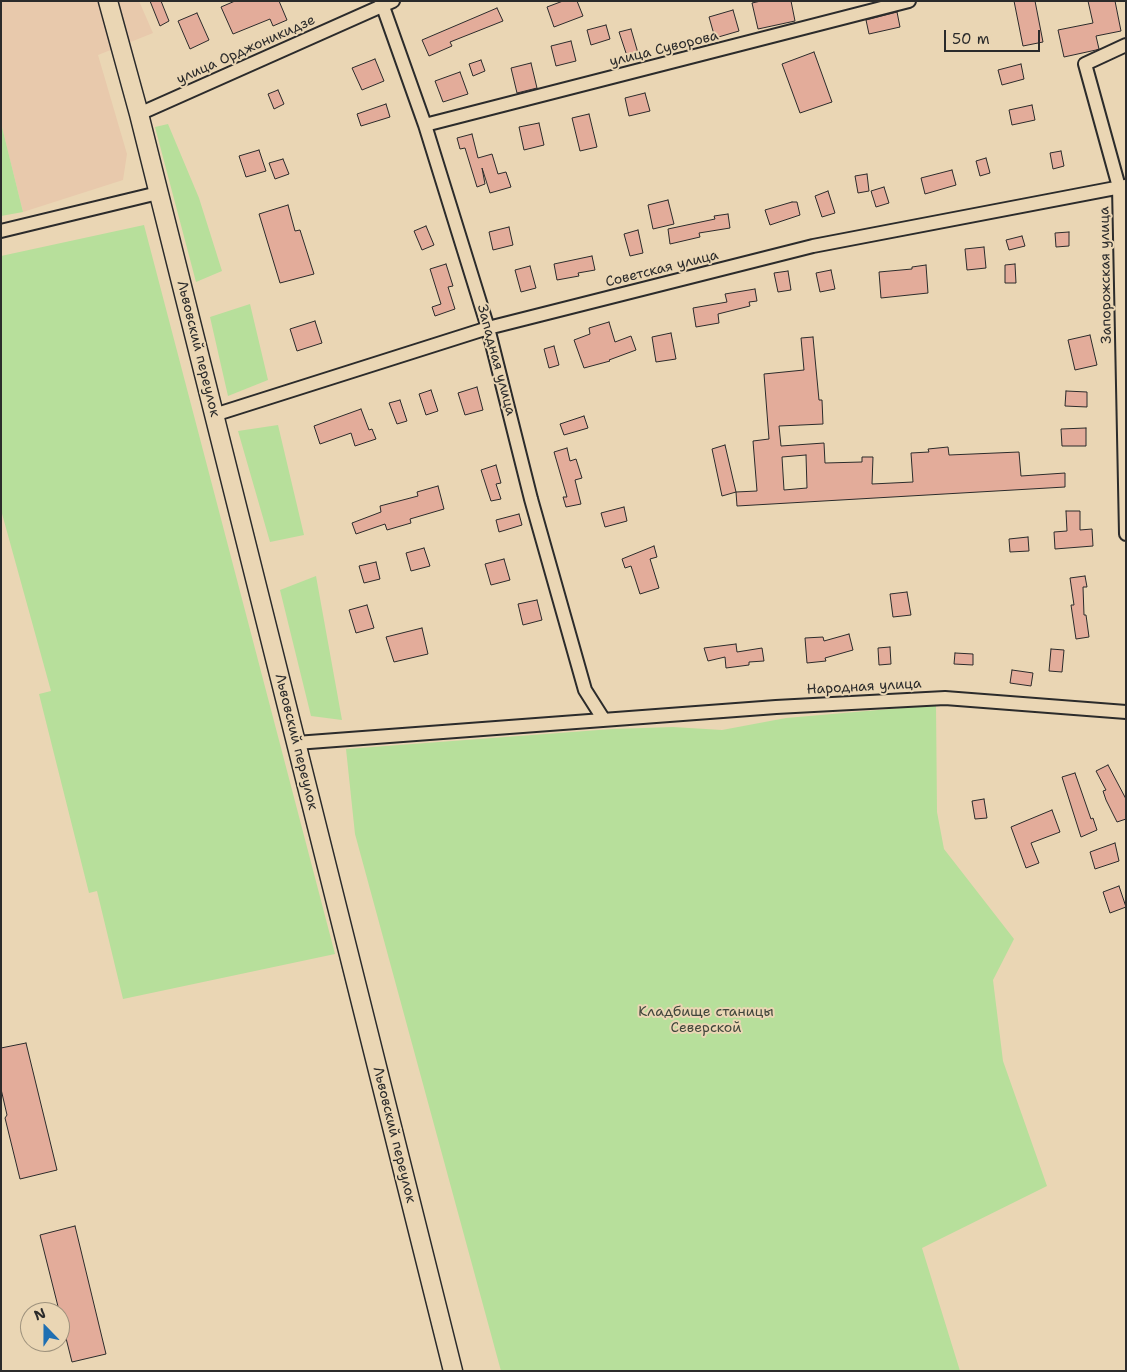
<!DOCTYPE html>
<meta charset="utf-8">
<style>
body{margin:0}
#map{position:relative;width:1127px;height:1372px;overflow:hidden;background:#ead6b4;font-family:"Shantell Sans",sans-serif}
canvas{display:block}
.frame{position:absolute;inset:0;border:2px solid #2b2b2b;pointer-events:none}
.north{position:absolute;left:20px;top:1302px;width:50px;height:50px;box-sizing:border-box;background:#ead6b4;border:1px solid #9e927d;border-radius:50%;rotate:338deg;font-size:14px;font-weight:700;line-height:20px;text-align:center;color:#2b2b2b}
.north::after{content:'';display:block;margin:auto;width:18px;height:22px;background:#1f6fb2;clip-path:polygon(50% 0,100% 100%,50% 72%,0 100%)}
.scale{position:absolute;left:944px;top:30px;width:96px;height:22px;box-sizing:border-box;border:2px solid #2b2b2b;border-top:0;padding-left:6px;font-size:15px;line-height:18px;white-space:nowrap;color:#2b2b2b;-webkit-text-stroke:4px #ead6b4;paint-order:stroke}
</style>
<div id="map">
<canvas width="1127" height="1372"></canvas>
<div class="frame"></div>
<div class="north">N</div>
<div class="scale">50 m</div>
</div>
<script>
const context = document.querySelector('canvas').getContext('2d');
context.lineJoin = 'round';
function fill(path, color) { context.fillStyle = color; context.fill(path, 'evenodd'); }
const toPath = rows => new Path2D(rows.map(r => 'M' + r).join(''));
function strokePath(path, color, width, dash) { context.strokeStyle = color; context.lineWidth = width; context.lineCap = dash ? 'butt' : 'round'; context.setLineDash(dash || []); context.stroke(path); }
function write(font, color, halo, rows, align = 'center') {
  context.font = font + ' "Shantell Sans",sans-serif'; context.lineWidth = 4; context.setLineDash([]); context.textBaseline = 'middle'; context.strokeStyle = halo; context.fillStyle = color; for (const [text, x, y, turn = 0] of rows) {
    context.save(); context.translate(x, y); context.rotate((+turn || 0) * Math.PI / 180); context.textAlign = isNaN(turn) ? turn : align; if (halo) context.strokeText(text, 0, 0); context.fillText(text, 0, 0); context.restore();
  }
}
const built = toPath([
 [1,1,139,1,153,33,98,55,127,154,123,180,23,212,1,123]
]);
const green = toPath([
 [1,123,23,212,1,216],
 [168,124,199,198,222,271,196,282,155,127],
 [144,225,335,954,123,999,97,891,89,893,39,694,51,691,1,510,1,256],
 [250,304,268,380,228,396,210,317],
 [278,425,304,535,270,542,238,431],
 [316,576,342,720,311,716,280,590],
 [936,705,937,812,944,849,1014,939,993,980,1003,1061,1047,1186,922,1248,960,1371,501,1371,355,834,346,749,612,729,673,727,722,730,786,718]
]);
const building = toPath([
 [150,1,161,1,169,21,160,26,150,1],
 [235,1,279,1,287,20,273,26,270,19,233,34,221,7,235,1],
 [563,1,577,1,583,16,554,27,547,7,563,1],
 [761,1,791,1,795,21,758,29,752,3,761,1],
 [1014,1,1035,1,1043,42,1023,46,1014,1],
 [1088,1,1115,1,1121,31,1096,36,1099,49,1096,50,1064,57,1058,30,1093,23,1088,1],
 [497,8,503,21,450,42,452,46,429,56,422,40,497,8],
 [733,10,739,31,715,38,709,17,733,10],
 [897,12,900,27,869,34,866,20,897,12],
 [197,13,209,40,190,49,178,21,197,13],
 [606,25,610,39,591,45,587,30,606,25],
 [631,29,638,53,627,56,619,32,631,29],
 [571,41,576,61,556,66,551,46,571,41],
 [814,52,832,102,800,113,782,64,814,52],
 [375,59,384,81,362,90,352,68,375,59],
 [481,60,485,71,473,76,469,64,481,60],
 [531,63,537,88,517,93,511,68,531,63],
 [1021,64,1024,79,1002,85,998,70,1021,64],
 [460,72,468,94,443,102,435,81,460,72],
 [278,90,284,104,274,109,268,94,278,90],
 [645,93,650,111,629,116,625,98,645,93],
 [386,104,390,117,361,126,357,114,386,104],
 [1032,105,1035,120,1012,125,1009,110,1032,105],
 [589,114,597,147,580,151,572,118,589,114],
 [539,123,544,145,524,150,519,127,539,123],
 [472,134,478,158,492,154,498,174,506,172,511,187,490,193,482,168,485,184,477,187,465,148,460,149,457,138,472,134],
 [259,150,266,171,246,177,239,156,259,150],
 [1061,151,1064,166,1053,169,1050,153,1061,151],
 [986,158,990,173,980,176,976,161,986,158],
 [283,159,289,174,275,179,269,163,283,159],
 [952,170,956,185,925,194,921,178,952,170],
 [867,174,869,191,858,193,855,176,867,174],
 [884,187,889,203,876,207,871,191,884,187],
 [828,191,835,213,822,217,815,196,828,191],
 [668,200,674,224,653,229,648,205,668,200],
 [792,202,797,202,800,215,770,225,765,210,792,202],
 [288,205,295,231,300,230,314,274,280,283,259,214,288,205],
 [728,214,730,228,699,233,700,237,670,244,668,229,715,219,714,216,728,214],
 [426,226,434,245,422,250,414,231,426,226],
 [509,227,513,245,493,250,489,232,509,227],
 [638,230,643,253,630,256,624,234,638,230],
 [1069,232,1069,246,1056,247,1055,233,1069,232],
 [1022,236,1025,246,1009,250,1006,240,1022,236],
 [984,247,986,268,967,270,965,249,984,247],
 [592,256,595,270,578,273,579,276,557,280,554,264,592,256],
 [446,264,453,286,448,287,455,309,435,316,432,307,441,304,430,269,446,264],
 [1015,264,1016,283,1005,283,1005,265,1015,264],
 [926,265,928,293,881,298,879,272,912,269,912,267,926,265],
 [530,266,536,288,521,292,515,270,530,266],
 [831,270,835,289,820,292,816,273,831,270],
 [788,271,791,290,778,292,774,273,788,271],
 [755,289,757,301,749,302,750,306,718,314,719,323,696,327,693,308,727,302,725,294,755,289],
 [315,321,322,343,297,351,290,329,315,321],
 [609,322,615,342,631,336,636,350,609,360,610,361,584,368,574,340,590,334,589,328,609,322],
 [671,333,676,359,656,362,652,337,671,333],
 [1090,335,1097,365,1075,370,1068,340,1090,335],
 [813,337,819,400,822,400,823,424,779,426,781,446,824,443,825,463,862,462,862,457,873,457,872,484,913,482,911,453,929,452,928,449,948,447,949,455,1019,452,1021,476,1065,473,1065,487,737,506,736,492,757,491,753,441,769,439,764,374,804,370,801,338,813,337],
 [806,455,807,488,784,490,782,457,806,455],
 [554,346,559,365,549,368,544,349,554,346],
 [477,387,483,410,465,415,458,393,477,387],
 [431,390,438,411,426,415,419,394,431,390],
 [1066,391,1087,392,1087,407,1065,406,1066,391],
 [400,400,407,421,397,424,389,403,400,400],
 [361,409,369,430,372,429,376,439,355,446,351,433,320,444,314,426,361,409],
 [584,416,588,428,564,435,560,424,584,416],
 [1086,428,1086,446,1062,446,1061,429,1086,428],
 [725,445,736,492,722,496,712,449,725,445],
 [567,448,570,461,576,459,582,478,575,480,581,504,566,507,563,497,567,497,554,452,567,448],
 [496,465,501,483,496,484,501,499,491,501,481,470,496,465],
 [438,486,444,509,410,519,411,523,387,530,385,524,356,534,352,523,381,512,380,506,418,496,417,492,438,486],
 [624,507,627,521,605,527,601,513,624,507],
 [1066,511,1080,511,1080,530,1092,529,1093,546,1055,549,1054,532,1067,531,1066,511],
 [519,514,522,525,499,532,496,520,519,514],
 [1028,537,1029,551,1010,552,1009,539,1028,537],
 [654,546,657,557,650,559,659,588,640,594,631,566,625,568,622,559,654,546],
 [424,548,430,566,411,571,406,553,424,548],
 [504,559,510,580,491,585,485,564,504,559],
 [376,562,380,579,364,583,359,566,376,562],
 [1085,576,1087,587,1083,587,1084,615,1086,615,1089,637,1076,639,1071,605,1074,605,1070,578,1085,576],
 [907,592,911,615,893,617,890,594,907,592],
 [537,600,542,620,523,625,518,604,537,600],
 [367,605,374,628,356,633,349,610,367,605],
 [422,628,428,654,394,662,386,637,422,628],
 [849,634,853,650,825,658,826,661,807,663,805,638,823,637,824,641,849,634],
 [736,644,737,652,762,648,764,661,749,662,749,665,726,668,725,657,708,661,704,648,736,644],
 [890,647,891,664,879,665,878,648,890,647],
 [1051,649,1064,650,1062,672,1049,671,1051,649],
 [955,653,973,654,973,665,954,664,955,653],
 [1012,670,1033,673,1031,686,1010,683,1012,670],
 [1108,765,1126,799,1126,819,1117,822,1106,800,1103,791,1106,790,1096,771,1108,765],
 [1075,773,1091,819,1093,818,1097,830,1081,837,1062,777,1075,773],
 [984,799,987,818,975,819,972,801,984,799],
 [1052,810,1060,832,1031,843,1039,863,1026,868,1011,827,1052,810],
 [1115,843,1119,861,1095,869,1090,852,1115,843],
 [1119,886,1126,907,1110,913,1103,892,1119,886],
 [26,1043,57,1170,20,1179,5,1118,7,1115,1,1089,1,1048,26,1043],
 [75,1226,106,1354,72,1362,40,1235,75,1226]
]);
const street = toPath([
 [381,1,425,125,488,328,531,499,585,690,604,720],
 [1126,45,1085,64,1119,187,1126,534],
 [139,114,393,1],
 [425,125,909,1],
 [1,231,158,193],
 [214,415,488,328,813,246,1126,186],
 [296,743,776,707,945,698,1126,712]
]);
const secondary = toPath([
 [108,1,139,114,453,1371]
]);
const streetNames = [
 ["улица Суворова",664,49,-14],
 ["улица Орджоникидзе",246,50,-24],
 ["Советская улица",662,269,-14],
 ["Запорожская улица",1106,275,-91],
 ["Львовский переулок",198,349,76],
 ["Западная улица",496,360,75],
 ["Народная улица",864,687,-3],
 ["Львовский переулок",296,742,76],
 ["Львовский переулок",394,1135,76]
];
const parkNames = [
 ["Кладбище станицы",706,1012],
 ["Северской",706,1028]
];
fill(built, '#e8c9ac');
fill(green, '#b7df9b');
fill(building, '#e3ac9a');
strokePath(building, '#2b2b2b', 1);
strokePath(street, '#2b2b2b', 16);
strokePath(secondary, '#2b2b2b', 21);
strokePath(street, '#ead6b4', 12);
strokePath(secondary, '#ead6b4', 18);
write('14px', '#2b2b2b', '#ead6b4', streetNames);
write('14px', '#40463c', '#ead6b4', parkNames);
</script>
